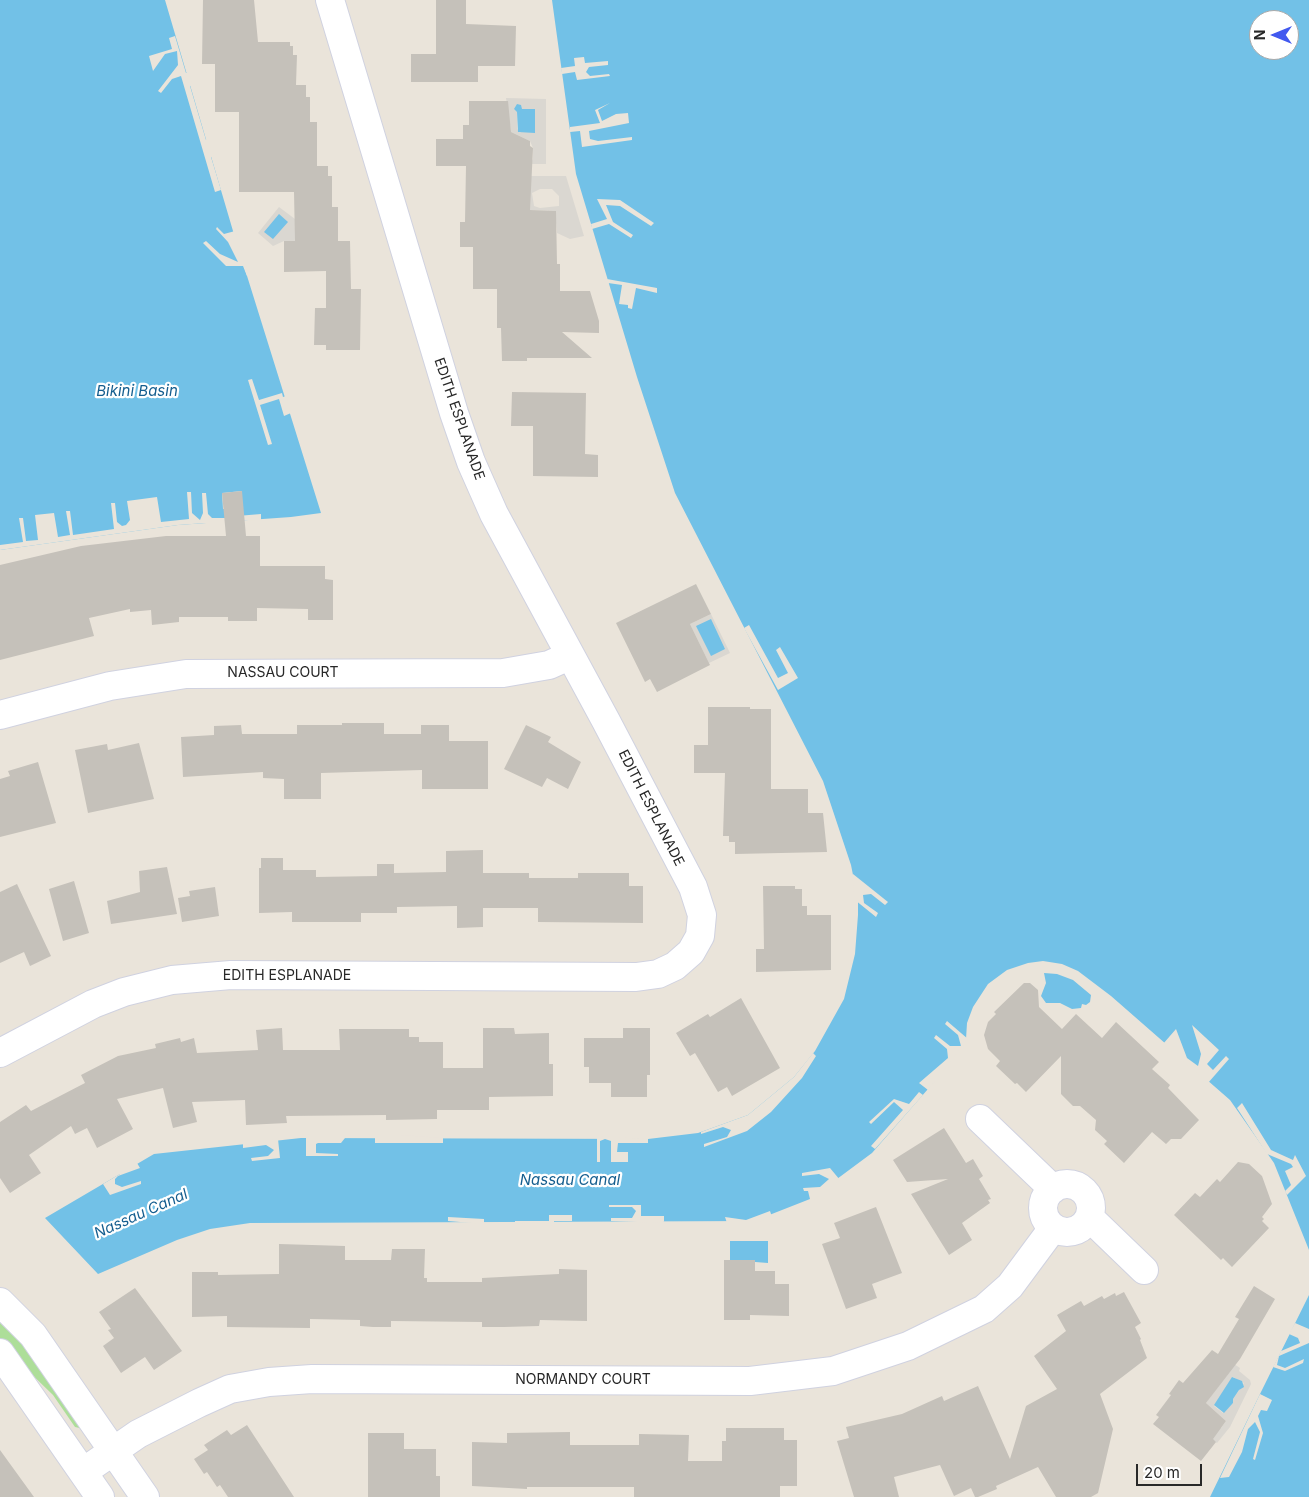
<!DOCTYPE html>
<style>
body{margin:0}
#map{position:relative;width:1309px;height:1497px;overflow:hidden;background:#eae4da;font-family:Inter,sans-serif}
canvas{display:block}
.north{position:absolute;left:1249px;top:10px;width:50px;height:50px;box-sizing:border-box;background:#fff;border:1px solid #a9a9a9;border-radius:50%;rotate:270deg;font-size:14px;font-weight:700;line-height:20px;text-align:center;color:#282828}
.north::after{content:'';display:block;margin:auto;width:18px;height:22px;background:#4259ef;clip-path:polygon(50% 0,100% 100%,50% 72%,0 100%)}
.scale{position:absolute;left:1136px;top:1464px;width:66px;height:22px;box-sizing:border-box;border:2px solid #282828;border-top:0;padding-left:6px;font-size:15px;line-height:18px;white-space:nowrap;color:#282828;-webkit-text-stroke:4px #fff;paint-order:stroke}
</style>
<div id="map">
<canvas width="1309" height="1497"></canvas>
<div class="north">N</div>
<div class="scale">20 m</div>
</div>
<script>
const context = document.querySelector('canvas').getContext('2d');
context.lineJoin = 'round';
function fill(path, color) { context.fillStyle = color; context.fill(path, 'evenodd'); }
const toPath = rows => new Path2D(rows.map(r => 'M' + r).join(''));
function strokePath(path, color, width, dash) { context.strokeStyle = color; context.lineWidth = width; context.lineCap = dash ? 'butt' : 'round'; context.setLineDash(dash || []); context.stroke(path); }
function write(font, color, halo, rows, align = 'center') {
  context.font = font + ' Inter,sans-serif'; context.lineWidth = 4.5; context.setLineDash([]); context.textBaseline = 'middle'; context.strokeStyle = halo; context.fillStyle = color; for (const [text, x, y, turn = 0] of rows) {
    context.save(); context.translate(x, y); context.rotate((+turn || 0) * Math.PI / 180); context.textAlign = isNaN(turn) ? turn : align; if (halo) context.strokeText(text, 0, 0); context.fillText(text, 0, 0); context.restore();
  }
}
const green = toPath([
 [0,1314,10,1321,84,1429,75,1427,53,1395,20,1363,0,1339]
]);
const plaza = toPath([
 [506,98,546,99,546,164,530,164,533,159,533,148,530,141,511,132],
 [514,109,535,109,520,133,517,129,517,112],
 [530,176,566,176,584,236,570,239,557,233,555,211,530,210],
 [540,189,552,189,559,196,559,206,540,208,534,206,532,193],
 [279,207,295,219,295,241,284,241,273,246,258,233],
 [711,614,730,653,709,663,690,624],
 [1234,1364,1240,1368,1239,1371,1250,1380,1251,1384,1230,1427,1217,1443,1207,1436,1216,1424,1221,1428,1226,1421,1206,1403],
 [1233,1377,1244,1383,1233,1399,1233,1403,1223,1413,1214,1406]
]);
const water = toPath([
 [0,0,165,0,233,231,321,513,291,517,178,525,0,550],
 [552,0,1309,0,1309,1250,1274,1163,1230,1100,1111,996,1078,971,1062,964,1043,961,1028,963,1007,970,988,984,973,1007,967,1023,966,1039,928,1089,872,1153,810,1199,754,1221,250,1223,210,1229,177,1240,98,1274,45,1218,154,1154,301,1138,648,1139,698,1133,748,1115,794,1077,815,1051,844,999,855,954,858,915,858,900,851,865,823,781,675,493,637,377,576,174],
 [1259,20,1289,20,1289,50,1259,50],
 [517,104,521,105,522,109,535,109,535,133,518,132,517,112,514,109],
 [279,214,288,222,273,239,264,232],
 [711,619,725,649,711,656,696,626],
 [1044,973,1057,974,1073,980,1091,995,1090,1002,1086,1005,1082,1004,1081,1008,1072,1009,1060,1003,1046,1003,1041,996,1046,983],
 [730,1241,768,1241,768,1263,730,1260],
 [1309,1295,1309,1497,1210,1497,1260,1394],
 [1232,1377,1242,1381,1244,1387,1239,1390,1233,1399,1233,1403,1224,1413,1214,1405]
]);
const pier = toPath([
 [175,36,186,73,189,73,192,85,190,86,206,140,208,140,214,156,211,157,221,190,215,192,181,76,172,79,161,93,158,91,178,65,177,51,165,54,153,71,149,56,172,49,169,38],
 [584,57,585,63,608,61,608,65,589,67,586,72,590,76,609,74,610,76,577,80,575,72,562,74,561,68,575,66,574,58],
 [610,103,598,110,602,121,616,114,628,113,629,123,589,131,590,139,598,141,632,137,632,140,582,147,580,131,570,132,570,127,600,123,595,110],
 [597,199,620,200,654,223,651,226,620,206,606,205,613,222,633,235,631,238,609,224,592,229,591,224,607,219],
 [217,227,224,234,235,231,249,276,247,276,243,266,226,266,203,243,206,241,220,254,238,262,228,242,216,229],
 [607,279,657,288,657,293,636,288,632,309,628,308,628,305,619,304,622,285,608,283],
 [252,379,259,400,282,393,283,397,286,396,291,413,284,416,279,399,260,405,272,444,268,445,248,380],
 [242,491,237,516,261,514,261,520,225,521,225,523,207,525,206,523,178,525,0,550,0,545,23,542,19,518,23,518,26,541,38,540,35,515,54,513,58,537,70,535,66,511,70,511,73,535,114,529,111,503,115,503,117,522,122,526,126,525,130,520,127,501,157,497,161,522,189,519,187,492,191,492,192,513,200,520,203,513,202,493,206,493,208,514,212,518,230,518,230,509,223,509,222,493],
 [749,625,778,678,788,673,776,650,780,647,798,678,778,690,744,628],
 [853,874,888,902,885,905,871,894,863,895,864,903,878,913,876,917,855,900,852,877],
 [947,1021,968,1039,928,1090,919,1083,948,1058,947,1049,934,1038,936,1035,950,1046,961,1046,958,1035,945,1024],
 [1192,1025,1219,1050,1207,1064,1213,1070,1226,1056,1229,1059,1208,1083,1163,1044,1176,1029,1187,1058,1198,1066,1201,1054],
 [813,1053,816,1056,802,1078,771,1112,747,1131,704,1147,704,1144,727,1137,731,1130,723,1127,701,1134,701,1132,748,1115,794,1077],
 [919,1092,923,1095,875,1149,871,1146,903,1110,894,1102,871,1124,869,1122,894,1099,909,1104],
 [1242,1103,1271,1150,1293,1160,1295,1155,1306,1176,1287,1195,1285,1191,1291,1185,1285,1171,1293,1167,1291,1164,1267,1154,1237,1108],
 [325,1135,340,1135,340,1138,345,1138,341,1143,318,1143,316,1144,316,1153,338,1154,338,1156,306,1156,306,1138,325,1138],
 [401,1135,443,1138,443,1143,375,1143,375,1138,401,1138],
 [597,1136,648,1139,648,1143,618,1143,617,1152,628,1152,628,1162,611,1162,611,1141,605,1139,600,1141,600,1162,597,1162],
 [259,1139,260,1142,278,1139,280,1158,252,1161,251,1158,268,1156,274,1150,266,1145,243,1148,243,1141],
 [137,1163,140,1168,118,1176,115,1179,115,1184,122,1187,141,1181,141,1184,110,1195,103,1184,120,1174,119,1171],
 [830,1168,840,1180,813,1200,810,1199,808,1191,804,1191,803,1188,820,1187,829,1179,819,1174,802,1176,802,1173],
 [609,1205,641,1205,641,1216,664,1216,664,1221,663,1223,611,1221,611,1218,632,1218,636,1211,632,1207,609,1207],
 [770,1211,772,1217,755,1223,727,1223,725,1217,746,1220],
 [549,1215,572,1215,572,1221,554,1221,554,1223,550,1224,515,1223,515,1221,549,1221],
 [448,1217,484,1219,484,1224,448,1221],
 [1295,1323,1309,1329,1309,1343,1279,1356,1277,1365,1285,1368,1304,1359,1303,1363,1285,1371,1273,1367,1281,1351,1300,1343,1298,1338,1289,1334],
 [1260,1394,1272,1400,1267,1411,1261,1410,1258,1416,1263,1433,1255,1460,1253,1459,1260,1432,1255,1422,1248,1429,1242,1452,1229,1477,1220,1478]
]);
const building = toPath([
 [203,0,254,0,258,42,290,42,290,46,293,46,293,55,297,55,296,85,306,85,306,97,310,97,310,122,317,122,317,166,328,166,328,176,332,176,332,207,338,207,338,241,350,241,351,289,361,289,360,350,326,350,326,345,314,345,315,308,326,308,326,271,284,272,284,241,295,241,294,192,239,192,239,112,215,112,215,64,202,64],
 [436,0,466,0,466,24,516,26,515,66,478,66,478,82,411,82,411,54,436,54],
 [469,101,508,101,511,132,530,141,530,146,533,148,530,210,556,211,557,264,560,264,560,291,590,291,599,321,599,333,562,332,592,358,527,358,527,361,502,361,501,328,497,328,497,289,473,289,473,247,460,247,460,222,465,222,466,166,436,166,436,139,463,139,463,125,469,125],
 [512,392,586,393,585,454,598,455,598,477,533,476,533,426,511,426],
 [242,491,246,536,260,536,260,566,325,566,325,579,333,580,333,620,308,620,308,609,257,608,257,621,228,621,228,617,179,617,179,622,152,625,151,610,130,612,130,609,89,618,94,636,0,660,0,565,81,546,166,536,226,536,222,493],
 [696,584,711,614,690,624,710,665,657,692,650,679,645,682,616,623],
 [708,707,750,707,750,709,771,709,771,789,808,789,808,813,823,813,827,852,735,854,735,842,729,842,729,836,723,836,725,773,694,773,694,745,708,745],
 [342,723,384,723,384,734,421,734,421,725,449,725,449,741,488,741,488,789,422,789,422,770,321,773,321,799,284,799,284,779,263,778,263,772,183,777,181,737,214,735,214,726,241,725,242,734,297,734,297,725,342,725],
 [526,725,551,737,548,742,581,762,568,789,547,778,542,787,504,769],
 [139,743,154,799,88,813,75,750,107,744,108,750],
 [38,762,56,823,0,837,0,779,10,776,8,771],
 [483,850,483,873,529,873,529,878,578,878,578,873,629,873,629,886,643,886,643,923,538,922,538,908,483,908,483,927,457,928,457,906,397,907,397,913,361,913,361,922,292,922,292,912,259,913,259,868,261,868,261,858,283,858,283,870,316,870,316,877,377,876,377,864,394,864,394,873,446,872,446,851],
 [167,867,177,914,111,924,107,901,140,892,139,871],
 [74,881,89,933,63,941,49,889],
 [17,884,51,956,30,966,24,952,0,963,0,892],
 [763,886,795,886,795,889,802,889,802,906,807,906,807,915,831,915,831,970,756,972,756,949,764,949],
 [215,887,219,916,182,922,178,898,190,896,189,891],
 [1024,983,1030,983,1038,990,1039,1007,1062,1029,1076,1014,1102,1038,1116,1022,1159,1062,1152,1069,1170,1085,1168,1088,1199,1120,1181,1139,1171,1139,1166,1144,1152,1132,1124,1163,1104,1144,1107,1141,1095,1130,1096,1120,1080,1106,1073,1106,1061,1094,1061,1056,1026,1092,1017,1083,1015,1084,996,1066,1000,1061,988,1049,984,1035,988,1022,996,1014,994,1012],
 [741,998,780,1068,732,1096,727,1087,718,1092,695,1053,690,1056,676,1033,708,1014,710,1017],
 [282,1028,283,1050,340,1050,339,1029,409,1029,409,1037,419,1037,419,1042,443,1042,443,1068,483,1068,483,1028,514,1028,515,1034,549,1033,549,1064,553,1064,553,1096,489,1097,489,1110,437,1110,437,1119,386,1120,386,1115,286,1116,287,1123,246,1125,245,1100,192,1102,197,1122,173,1128,163,1088,117,1099,133,1129,97,1148,87,1128,75,1134,71,1126,29,1155,41,1173,10,1193,0,1178,0,1122,26,1105,31,1111,85,1083,81,1075,118,1056,156,1048,155,1044,180,1038,181,1042,194,1038,197,1053,258,1050,256,1030],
 [623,1028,650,1028,650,1075,647,1075,647,1097,611,1097,611,1083,589,1083,589,1067,584,1067,584,1038,623,1038],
 [944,1128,966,1163,973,1159,983,1176,979,1179,991,1199,988,1200,990,1203,962,1223,972,1240,949,1255,911,1194,948,1179,907,1182,893,1160],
 [1238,1162,1249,1164,1262,1176,1272,1204,1262,1217,1264,1219,1262,1221,1269,1228,1232,1267,1223,1258,1221,1260,1174,1215,1195,1193,1200,1197,1217,1179,1220,1182],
 [876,1207,902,1273,872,1284,877,1298,846,1309,822,1244,840,1238,834,1223],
 [279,1244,345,1246,345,1260,391,1260,392,1249,425,1249,424,1278,427,1278,427,1282,482,1282,482,1278,559,1274,559,1269,587,1270,587,1321,540,1320,539,1326,504,1327,482,1327,482,1322,391,1321,391,1327,373,1327,360,1326,360,1320,310,1319,310,1328,227,1327,227,1316,192,1317,192,1272,218,1272,218,1275,279,1274],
 [724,1260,755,1260,755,1271,775,1271,775,1284,789,1284,789,1316,750,1315,750,1320,724,1320],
 [1254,1286,1275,1299,1240,1359,1206,1403,1226,1421,1213,1439,1216,1442,1201,1461,1153,1424,1159,1417,1156,1415,1171,1395,1169,1394,1179,1380,1183,1383,1212,1350,1218,1354,1239,1319,1235,1317],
 [135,1288,182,1351,154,1370,145,1357,121,1373,103,1346,114,1338,108,1330,111,1329,99,1312],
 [1124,1292,1141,1323,1135,1327,1141,1339,1140,1340,1147,1358,1100,1394,1113,1429,1098,1493,1091,1497,1056,1497,1038,1467,996,1486,997,1489,978,1497,975,1497,971,1488,954,1496,940,1465,894,1477,899,1497,854,1497,837,1441,849,1438,846,1427,902,1414,942,1396,944,1401,978,1386,1010,1459,1026,1406,1057,1389,1034,1356,1066,1331,1057,1315,1081,1301,1084,1306,1102,1296,1104,1299,1115,1293,1116,1296],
 [247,1425,294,1497,228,1497,220,1485,217,1487,207,1472,204,1474,194,1459,208,1450,204,1445,227,1430,231,1435],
 [726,1428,784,1428,784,1440,797,1440,797,1486,780,1486,780,1497,634,1497,634,1487,527,1487,527,1489,472,1486,472,1442,507,1443,507,1433,570,1432,570,1445,639,1445,639,1434,689,1435,688,1461,722,1461,722,1441,726,1441],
 [368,1433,404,1433,404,1449,436,1449,436,1476,440,1476,440,1497,368,1497],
 [0,1450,34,1497,0,1497]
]);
const minor = toPath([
 [0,715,110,686,186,674,503,673,549,665,569,656],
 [0,1053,93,1004,124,992,172,980,231,975,636,977,658,974,675,966,691,952,700,936,702,915,693,887,606,721,494,514,471,462,454,413,330,0],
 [980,1119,1053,1189],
 '1043 1208a24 24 0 1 1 48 0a24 24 0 1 1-48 0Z',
 [1090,1218,1144,1270],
 [0,1302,33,1335,145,1497],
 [0,1353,100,1497],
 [83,1472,138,1434,199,1403,230,1389,269,1382,312,1379,750,1381,833,1371,908,1346,984,1309,1010,1286,1053,1228]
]);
const streetNames = [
 ["EDITH ESPLANADE",459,419,71],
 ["NASSAU COURT",283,673],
 ["EDITH ESPLANADE",651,808,63],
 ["EDITH ESPLANADE",287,976],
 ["NORMANDY COURT",583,1380]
];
const waterNames = [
 ["Bikini Basin",137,391],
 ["Nassau Canal",570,1180],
 ["Nassau Canal",141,1214,-24]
];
fill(green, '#adde99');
fill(plaza, '#dad7d1');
fill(water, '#72c1e7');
fill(pier, '#eae4da');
fill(building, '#c5c1ba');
strokePath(minor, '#d0d2e0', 30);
strokePath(minor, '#fff', 28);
write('14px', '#282828', '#fff', streetNames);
write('italic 15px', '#155e8f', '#fff', waterNames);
</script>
